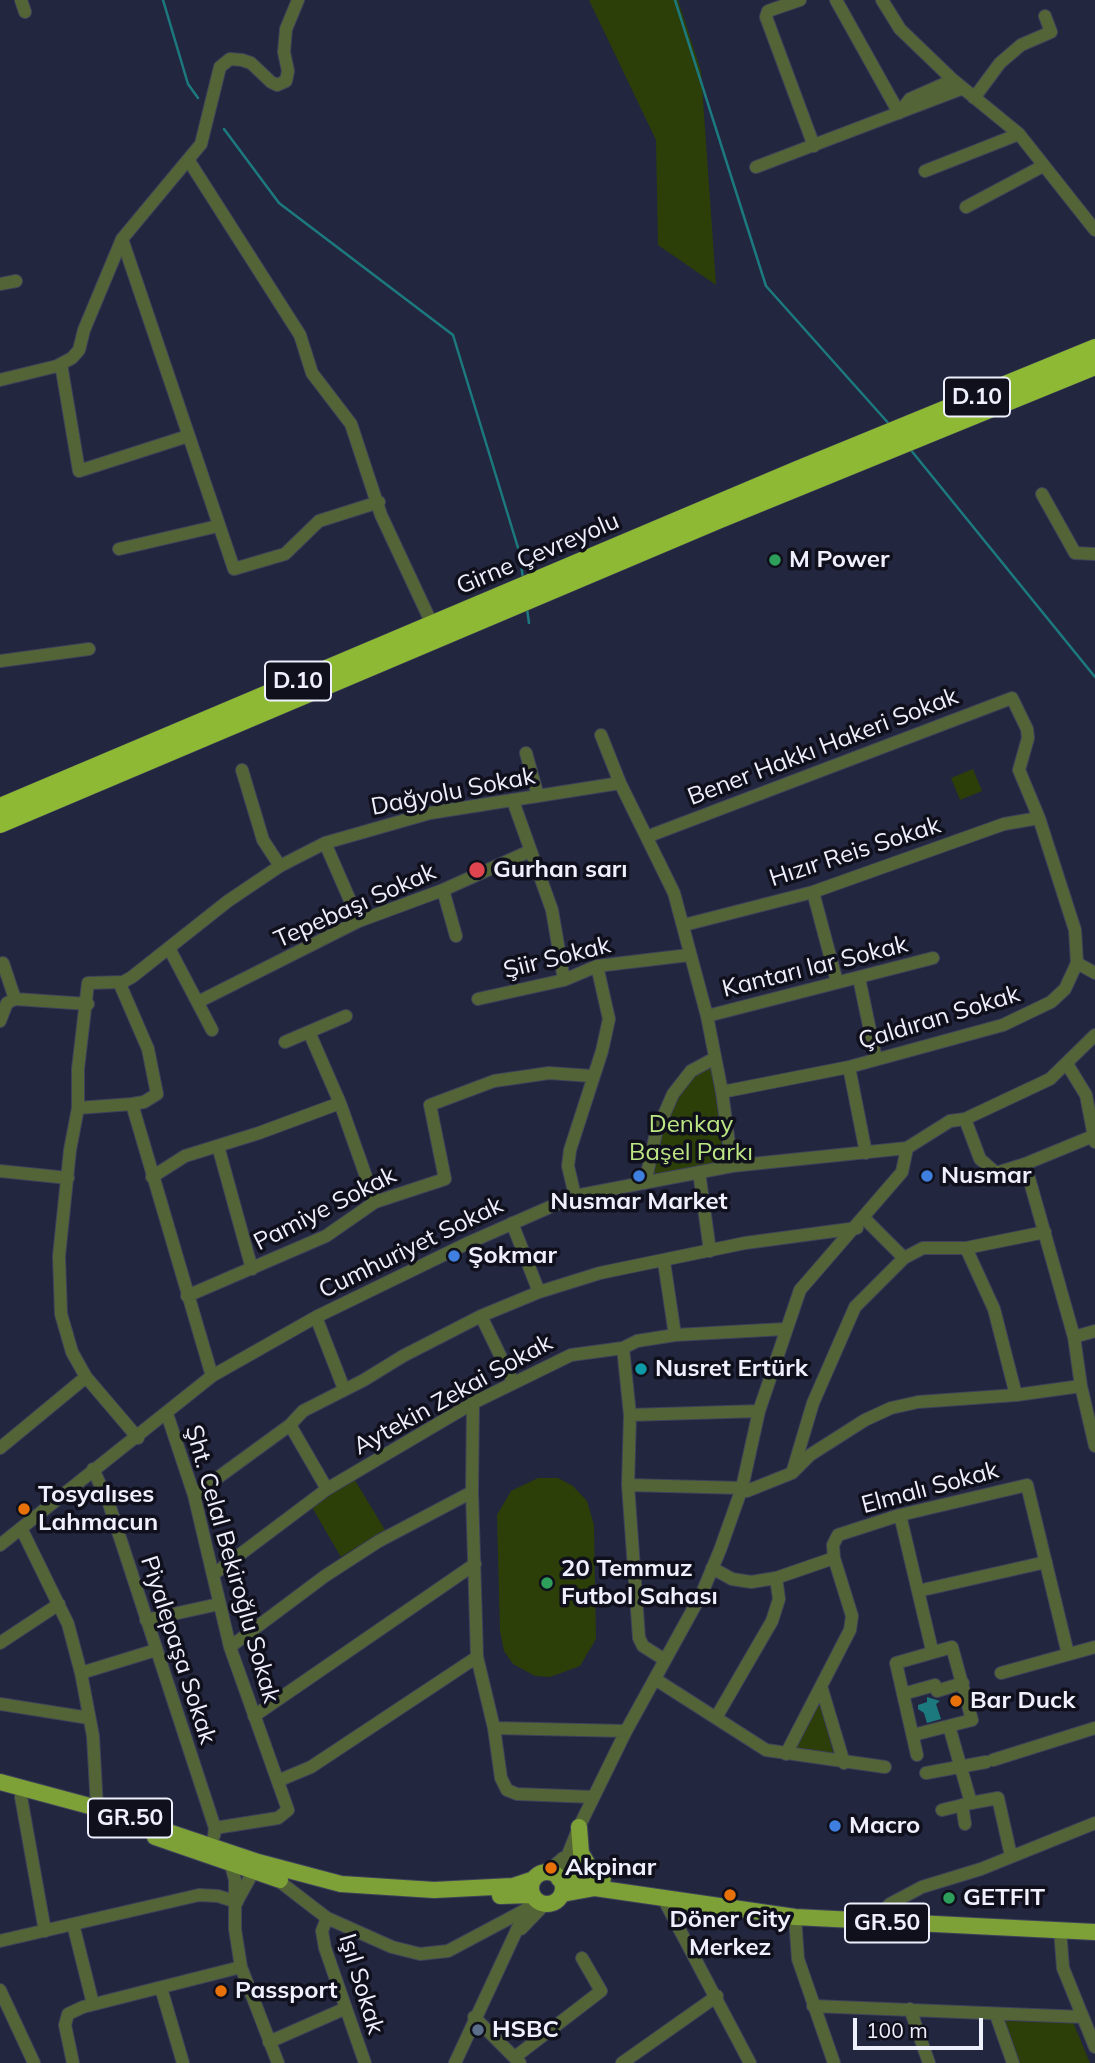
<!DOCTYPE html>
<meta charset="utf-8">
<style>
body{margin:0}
#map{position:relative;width:1095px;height:2063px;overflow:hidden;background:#23263f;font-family:Mulish,sans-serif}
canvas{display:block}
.scale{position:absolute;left:853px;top:2018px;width:130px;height:32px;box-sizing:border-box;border:4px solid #eef0fe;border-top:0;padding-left:9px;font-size:21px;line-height:24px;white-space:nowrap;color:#eef0fe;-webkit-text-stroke:5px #0f101b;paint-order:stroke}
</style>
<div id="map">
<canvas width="1095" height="2063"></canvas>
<div class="scale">100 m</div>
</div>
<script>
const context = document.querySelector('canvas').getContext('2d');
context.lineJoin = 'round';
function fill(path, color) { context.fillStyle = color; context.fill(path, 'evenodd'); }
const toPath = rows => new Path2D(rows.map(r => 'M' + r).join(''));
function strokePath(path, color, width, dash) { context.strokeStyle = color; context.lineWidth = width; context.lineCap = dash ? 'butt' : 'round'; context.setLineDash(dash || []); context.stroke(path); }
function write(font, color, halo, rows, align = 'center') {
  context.font = font + ' Mulish,sans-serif'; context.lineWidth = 7; context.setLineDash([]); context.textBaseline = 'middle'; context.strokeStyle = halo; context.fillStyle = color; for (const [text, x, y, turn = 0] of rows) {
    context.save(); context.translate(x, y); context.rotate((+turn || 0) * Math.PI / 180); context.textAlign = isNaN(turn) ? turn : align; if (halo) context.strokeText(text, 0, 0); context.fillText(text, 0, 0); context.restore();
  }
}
const green = toPath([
 [589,0,678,0,701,71,716,285,658,245,656,140],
 [973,769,982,791,960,800,951,778],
 [712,1066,724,1163,650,1176,658,1139,674,1097,691,1076],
 [353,1477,385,1530,341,1557,310,1504],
 [538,1478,558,1478,573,1486,587,1501,594,1525,596,1639,580,1666,550,1677,535,1676,513,1664,504,1651,500,1631,497,1515,511,1491],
 [819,1698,834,1756,794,1751],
 [1005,2021,1073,2022,1090,2063,1020,2063]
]);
const water = toPath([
 [927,1697,940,1701,936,1704,941,1719,927,1723,924,1713,918,1709,918,1705,927,1702]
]);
const stream = toPath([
 [163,0,188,84,198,98],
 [675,0,766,286,890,425],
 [224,129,279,203,453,335,519,551,523,578],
 [910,449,1095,677],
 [527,609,529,623]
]);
const minor = toPath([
 [21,0,25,12],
 [800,0,768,11,766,17,814,146],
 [836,0,899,113,910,99,953,80],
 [882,0,900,29,953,80,1019,134,1095,230],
 [974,98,1000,63,1021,45,1051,32,1045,16],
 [189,161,300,335,312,373,351,424,381,515,432,624],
 [756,167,961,89],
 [925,171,1019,134],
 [966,207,1043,166],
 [122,239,234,569,285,554,319,521,379,502],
 [0,284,16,281],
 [61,364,79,471,188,436],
 [0,380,57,366,72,358,79,350,84,330,122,239,201,144,220,67,230,59,242,60,251,63,271,82,277,85,286,81,288,71,284,52,286,29,298,0],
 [1042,494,1075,553,1095,554],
 [119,549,218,526],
 [0,661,89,649],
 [601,735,620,783,674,893,707,1016,722,1092,732,1166],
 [526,753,538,796],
 [242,770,263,840,280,866],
 [513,801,552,910,564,980],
 [649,836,1012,698,1027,729,1028,738,1019,770,1039,818,1075,930,1077,963,1065,989,1051,1002,1003,1025,849,1067,722,1092],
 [325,843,359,921],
 [443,890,456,936],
 [813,892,837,982],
 [684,925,813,892,1004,824,1039,818],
 [170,950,212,1030],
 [1077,963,1095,973],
 [859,978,876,1059],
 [119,982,148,1049,157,1094,144,1102,132,1104],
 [15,999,88,1004],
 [478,999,564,980,597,966,689,955],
 [198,1002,359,921,443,890,530,851],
 [707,1016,933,958],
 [0,1021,7,1003,15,999,3,963],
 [309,1032,340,1103,375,1202],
 [285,1042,346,1016],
 [1067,1064,1086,1095,1095,1142],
 [849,1067,866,1153],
 [78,1108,132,1104,212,1376],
 [965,1119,980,1159,996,1173,1025,1164,1093,1136],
 [218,1146,252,1269],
 [1025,1164,1074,1337,1081,1386,1095,1446],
 [0,1171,68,1178],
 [699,1172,710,1251],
 [152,1177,185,1156,259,1133,340,1103],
 [645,1183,656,1133,673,1094,691,1071,715,1058],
 [575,1196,568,1166,570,1150,602,1051,609,1019,597,966],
 [864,1218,904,1258,923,1248,966,1248,1045,1232],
 [512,1223,539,1292],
 [966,1248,994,1309,1016,1395],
 [664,1262,675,1335],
 [187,1296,326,1236,375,1202,445,1179,430,1105,494,1081,549,1073,592,1076],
 [481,1316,513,1382],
 [316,1317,344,1389],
 [1074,1337,1095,1331],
 [623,1348,630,1415,628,1485,639,1638,643,1646,665,1660],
 [473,1403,472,1492,477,1657,494,1728,501,1778,507,1790,517,1794,593,1797],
 [167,1414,194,1495,230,1647,288,1810,278,1818,215,1828],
 [630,1415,759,1411],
 [290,1425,327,1489],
 [138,1438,86,1377,72,1352,61,1314,59,1256,70,1150,78,1108,78,1069,88,983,123,982,132,977,228,901,280,866,325,843,430,813,620,783],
 [0,1448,86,1377],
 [93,1469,109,1504,215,1828,214,1836],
 [793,1470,813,1403,855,1307,904,1258],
 [628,1485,742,1488,747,1491,792,1473,810,1455,865,1420,891,1408,918,1402,1016,1395,1081,1386],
 [194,1495,290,1425,303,1411,364,1380,403,1356,481,1316,539,1292,600,1273,745,1243,857,1228],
 [900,1515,931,1646],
 [21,1528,68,1624,81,1673,93,1736,97,1808],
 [0,1545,212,1376,316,1317,468,1243,575,1196,732,1166,907,1148,950,1121,965,1119,1050,1079,1095,1035],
 [712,1568,732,1579,751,1582,776,1578,834,1558],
 [214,1574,327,1489,473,1403,571,1355,623,1348,637,1341,675,1335,784,1329],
 [918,1591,1046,1562],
 [146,1620,219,1604],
 [0,1643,59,1604],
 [230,1647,325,1576,379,1541,472,1492],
 [81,1673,156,1650],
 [1001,1673,1095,1647],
 [655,1679,766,1750,885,1767],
 [821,1686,844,1763],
 [903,1694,935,1685,937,1691,963,1683],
 [0,1704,89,1718],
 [254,1716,475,1564],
 [717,1716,772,1621,779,1599,776,1578],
 [949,1726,971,1803,998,1798,1011,1856],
 [494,1728,626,1731],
 [913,1735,972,1720,952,1647,896,1663,917,1755],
 [786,1754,850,1630,852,1616,834,1558,833,1545,838,1535,900,1515,1027,1485,1068,1654],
 [993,1760,1095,1728],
 [926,1773,986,1762],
 [280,1780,311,1767,477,1657],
 [21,1797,45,1931],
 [962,1805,965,1824],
 [942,1810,971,1803],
 [231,1865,235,1880,235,1929,241,1967,278,2063],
 [547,1872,563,1858],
 [559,1877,579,1827,626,1731,702,1593,720,1550,742,1488,759,1411,800,1290,902,1172,907,1148],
 [275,1878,327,1918,392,1947,420,1954,448,1951,527,1909],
 [663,1898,750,2063],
 [237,1901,257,1865],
 [795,1917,798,1959,834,2063],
 [327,1918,322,1931,325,1948,365,2063],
 [872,1922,890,1904,922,1887,981,1869,1095,1823],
 [73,1924,93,2004],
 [521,1929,545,1904],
 [679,1929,678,1920,692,1903],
 [1060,1930,1063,1968,1095,2047],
 [0,1941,199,1895,218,1896,237,1902],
 [161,1988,183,2063],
 [0,1990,34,2063],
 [813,2006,1083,2017],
 [910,2009,929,2063],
 [996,2015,1013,2063],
 [474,2017,520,2063],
 [269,2042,344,2009],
 [515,2057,601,1991,582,1958],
 [73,2063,65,2025,68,2014,83,2007,241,1967],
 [455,2063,527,1908],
 [622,2063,717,1996]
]);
const major = toPath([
 [0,1782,97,1808,258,1862,341,1884,434,1890,513,1886,534,1879],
 [579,1827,581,1853,590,1868,603,1878],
 [155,1837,280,1880],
 '531 1888a16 16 0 1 1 32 0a16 16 0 1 1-32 0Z',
 [559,1879,598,1878],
 [562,1894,595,1888,795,1917,1095,1932],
 [500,1896,532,1895]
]);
const highway = toPath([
 [0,807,797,470,1095,348],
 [0,824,718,520,1095,366]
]);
const markers = [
 [775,560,7,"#2e9e5b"],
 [477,870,9,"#e0444e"],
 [639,1176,7,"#3f7fe0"],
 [927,1176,7,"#3f7fe0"],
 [454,1256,7,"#3f7fe0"],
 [641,1369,7,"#0f9aa8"],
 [24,1509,7,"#e8710a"],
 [547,1583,7,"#2e9e5b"],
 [956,1701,7,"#e8710a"],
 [835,1826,7,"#3f7fe0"],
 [551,1868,7,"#e8710a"],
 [730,1895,7,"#e8710a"],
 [949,1898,7,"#2e9e5b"],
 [221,1991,7,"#e8710a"],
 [478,2030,7,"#5c6f8a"]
];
const shields = [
 [977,397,66],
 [298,681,66],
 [130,1818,84],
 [887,1923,84]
];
const shieldNames = [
 ["D.10",977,397],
 ["D.10",298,681],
 ["GR.50",130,1818],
 ["GR.50",887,1923]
];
const streetNames = [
 ["Girne Çevreyolu",538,554,-23],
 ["Bener Hakkı Hakeri Sokak",823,747,-21],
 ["Dağyolu Sokak",453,792,-11],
 ["Hızır Reis Sokak",855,852,-18],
 ["Tepebaşı Sokak",355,906,-24],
 ["Şiir Sokak",557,958,-14],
 ["Kantarı lar Sokak",815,967,-14],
 ["Çaldıran Sokak",939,1018,-17],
 ["Pamiye Sokak",325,1209,-27],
 ["Cumhuriyet Sokak",411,1248,-26],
 ["Aytekin Zekai Sokak",453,1395,-29],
 ["Elmalı Sokak",930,1488,-15],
 ["Şht. Celal Bekiroğlu Sokak",232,1564,74],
 ["Piyalepaşa Sokak",178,1650,72],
 ["Işıl Sokak",361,1984,73]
];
const poiNames = [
 ["M Power",789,560],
 ["Gurhan sarı",493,870],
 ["Nusmar",941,1176],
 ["Nusmar Market",639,1202,"center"],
 ["Şokmar",468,1256],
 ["Nusret Ertürk",655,1369],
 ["Tosyalıses",38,1495],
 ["Lahmacun",38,1523],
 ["20 Temmuz",561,1569],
 ["Futbol Sahası",561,1597],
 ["Bar Duck",970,1701],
 ["Macro",849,1826],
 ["Akpinar",565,1868],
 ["GETFIT",963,1898],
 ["Döner City",730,1920,"center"],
 ["Merkez",730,1948,"center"],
 ["Passport",235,1991],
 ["HSBC",492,2030]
];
const parkNames = [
 ["Denkay",691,1125],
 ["Başel Parkı",691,1153]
];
fill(green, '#2c3f09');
fill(water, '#1c7a7f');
strokePath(stream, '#1c7a7f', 2.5);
strokePath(minor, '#3f425a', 14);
strokePath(major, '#3f425a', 18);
strokePath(highway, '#3f425a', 19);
strokePath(minor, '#536536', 12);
strokePath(major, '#7da137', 16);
strokePath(highway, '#8eb934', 18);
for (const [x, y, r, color] of markers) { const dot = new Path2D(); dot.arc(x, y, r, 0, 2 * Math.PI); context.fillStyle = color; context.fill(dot); strokePath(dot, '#0f101b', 2.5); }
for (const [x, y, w] of shields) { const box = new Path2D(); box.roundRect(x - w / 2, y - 19.5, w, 39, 5); context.fillStyle = '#0f101b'; context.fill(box); strokePath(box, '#eef0fe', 2); }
write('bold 23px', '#eef0fe', null, shieldNames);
write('24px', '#eef0fe', '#0f101b', streetNames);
write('bold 24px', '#eef0fe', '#0f101b', poiNames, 'left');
write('24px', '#bde684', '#0f101b', parkNames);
</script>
